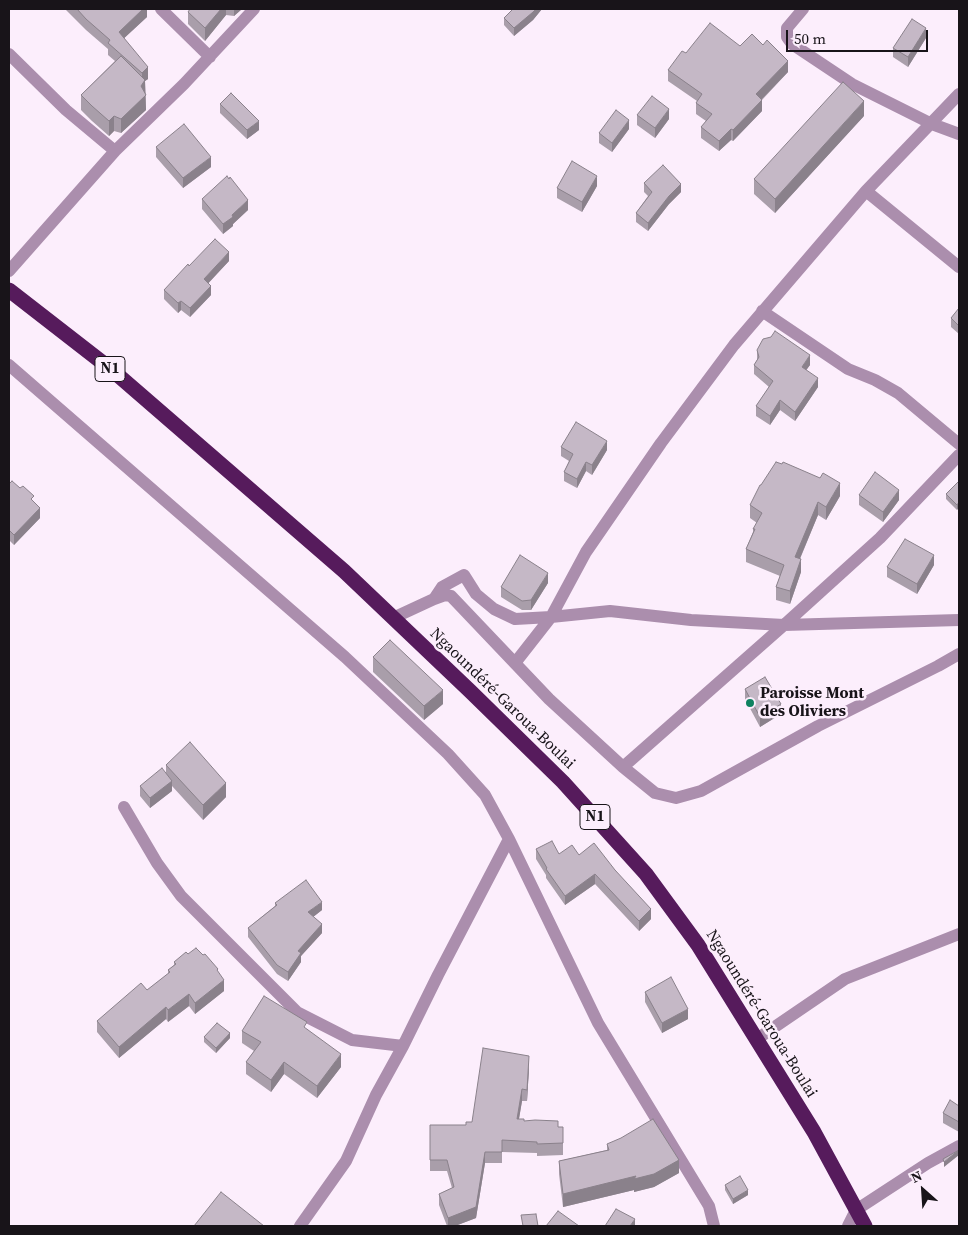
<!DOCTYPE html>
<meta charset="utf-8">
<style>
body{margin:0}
#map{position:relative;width:968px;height:1235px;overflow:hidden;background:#fceefc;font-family:"Source Serif 4",serif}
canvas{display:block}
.frame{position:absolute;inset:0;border:10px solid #181419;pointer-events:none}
.north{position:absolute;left:898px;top:1165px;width:50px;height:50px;-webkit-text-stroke:4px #fceefc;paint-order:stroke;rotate:334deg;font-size:14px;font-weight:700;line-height:20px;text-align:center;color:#181419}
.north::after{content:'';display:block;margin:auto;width:18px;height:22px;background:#181419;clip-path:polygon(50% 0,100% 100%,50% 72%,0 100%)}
.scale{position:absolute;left:786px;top:30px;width:142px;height:22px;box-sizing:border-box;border:2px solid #181419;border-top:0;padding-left:6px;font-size:15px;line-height:18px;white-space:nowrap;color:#181419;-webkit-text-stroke:4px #fceefc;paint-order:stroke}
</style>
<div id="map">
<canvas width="968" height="1235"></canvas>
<div class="frame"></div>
<div class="north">N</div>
<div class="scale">50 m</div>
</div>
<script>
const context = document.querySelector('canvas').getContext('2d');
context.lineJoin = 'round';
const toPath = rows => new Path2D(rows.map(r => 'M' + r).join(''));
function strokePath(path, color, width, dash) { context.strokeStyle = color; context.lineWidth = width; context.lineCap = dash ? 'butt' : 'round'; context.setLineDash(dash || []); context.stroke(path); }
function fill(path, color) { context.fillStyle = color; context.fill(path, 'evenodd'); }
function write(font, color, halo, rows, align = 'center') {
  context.font = font + ' "Source Serif 4",serif'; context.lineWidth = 5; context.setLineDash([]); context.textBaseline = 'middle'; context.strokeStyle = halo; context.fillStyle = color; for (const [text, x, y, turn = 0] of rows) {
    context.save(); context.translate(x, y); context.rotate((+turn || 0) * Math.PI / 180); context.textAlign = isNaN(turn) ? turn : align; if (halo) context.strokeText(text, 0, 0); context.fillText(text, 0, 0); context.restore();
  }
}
const minor = toPath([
 [161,9,210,57],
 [803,9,787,28,787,37,792,44,852,84,932,124,959,134],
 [9,54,66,110,115,151],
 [866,191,959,267],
 [9,271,115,151,184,84,254,9],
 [762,311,848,369,875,380,898,393,959,444],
 [9,365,345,657,448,754,485,795,509,839,598,1023,709,1206,714,1226],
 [434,599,442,587,464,575,476,594,494,609,515,619,551,617,610,611,691,620,784,625,959,620],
 [393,618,434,599,445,595,451,596,549,699,623,767,655,793,676,798,701,791,818,726,938,666,959,654],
 [515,663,551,617,586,552,661,443,734,345,866,191,959,94],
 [623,767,784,625,880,538,959,455],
 [124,807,157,863,181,896,297,1012,352,1040,403,1046],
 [757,1039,845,979,959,934],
 [300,1226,346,1161,376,1095,403,1046,438,975,509,839],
 [848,1226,856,1210,928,1163,959,1146]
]);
const highway = toPath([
 [9,290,112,370,344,571,470,691,563,782,646,874,698,945,814,1132,865,1226]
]);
const wall = toPath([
 [65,9,147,9,147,17,124,38,148,79,145,81,146,110,121,133,114,131,109,136,92,121,81,110,81,95,115,61,108,55,108,49,86,30],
 [203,9,242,9,234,16,226,15,205,41,188,24,188,12,203,10],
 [513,9,542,9,533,20,514,36,504,25,504,18],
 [926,38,908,67,893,57,893,48],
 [740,46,788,72,762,100,762,111,733,141,731,140,719,151,701,138,701,127,706,121,696,114,696,103,697,101,668,81,668,70,686,53],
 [220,104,259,130,247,139,220,113],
 [637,115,669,119,655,138,637,125],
 [864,116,775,213,754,194,754,179],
 [629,129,612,152,599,143,599,133],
 [156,147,211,167,183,188,156,157],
 [644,183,681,192,669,204,648,231,636,222,636,213,648,196,644,192],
 [597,186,582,212,557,198,557,188],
 [202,199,248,210,233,224,233,226,223,234,202,209],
 [229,261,208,283,211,295,190,317,181,310,178,313,164,299,164,290,189,266],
 [959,308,959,334,951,327,951,318],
 [757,350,810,365,806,370,818,387,795,421,780,410,770,425,756,416,756,406,769,387,754,374,754,365,757,360],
 [561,447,607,450,592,475,586,471,577,488,564,481,564,472,569,461,561,456],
 [959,481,959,507,957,510,946,499,946,494],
 [9,484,34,502,40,518,14,545,9,540],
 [859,495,899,500,883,522,859,505],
 [840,496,826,520,818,515,800,559,801,572,790,604,776,600,776,587,780,576,746,562,746,549,753,532,753,529,757,523,750,518,750,505],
 [934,565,917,594,887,577,887,567],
 [548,583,531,610,522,610,501,597,501,587],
 [373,657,443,704,424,720,373,672],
 [745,689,781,714,760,727,745,699],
 [166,765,226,797,203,820,172,786,172,791,150,808,140,796,140,786,166,773],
 [536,849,559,854,579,855,615,870,651,919,639,931,595,884,565,905,546,878,546,875,536,859],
 [275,903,322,910,313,917,322,933,301,956,301,962,288,981,277,974,248,937,248,928,275,906],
 [188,954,218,972,224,991,195,1014,189,1006,168,1022,166,1019,119,1058,97,1032,97,1021,147,990,168,974,168,970,174,965,174,962],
 [645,992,688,1019,662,1033,645,1002],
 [307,1029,341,1067,317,1098,284,1074,271,1092,246,1074,246,1062,254,1051,242,1043,242,1031],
 [204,1037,230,1038,216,1053,204,1042],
 [529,1068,527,1101,522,1101,519,1119,524,1121,558,1127,563,1127,563,1155,537,1156,537,1153,502,1152,502,1163,485,1163,476,1218,455,1226,447,1226,439,1205,439,1194,452,1188,447,1171,430,1171,430,1125,466,1125,472,1122],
 [959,1106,959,1132,943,1123,943,1113],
 [607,1144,679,1173,654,1187,634,1192,634,1190,563,1207,559,1174,559,1161,607,1150],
 [725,1185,748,1195,733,1204,725,1190]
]);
const shadedWall = toPath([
 [143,9,147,9,147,17,119,43,119,32],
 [221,9,226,9,226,15,205,41,205,28],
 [234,9,242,9,234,16],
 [536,9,542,9,533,20,514,36,514,28],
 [926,28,926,38,908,67,908,57],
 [788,61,788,72,756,105,756,94],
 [148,67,148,79,145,81,146,110,121,133,121,119,142,85,142,73],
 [762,100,762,111,733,141,733,130],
 [864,101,864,116,775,213,775,199],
 [669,109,669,119,655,138,655,128],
 [114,116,114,131,109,136,109,121],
 [629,120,629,129,612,152,612,143],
 [259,121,259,130,247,139,247,130],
 [731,129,731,140,719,151,719,141],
 [211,157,211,167,183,188,183,178],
 [597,176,597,186,582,212,582,202],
 [681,184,681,192,669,204,648,231,648,223,669,196],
 [248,200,248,210,233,224,233,226,223,234,223,224,232,215],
 [229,252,229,261,204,288,204,279],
 [211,286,211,295,190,317,190,308],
 [181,301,181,310,178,313,178,303],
 [810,355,810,365,802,376,802,367],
 [818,378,818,387,795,421,795,412],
 [780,400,780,410,770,425,770,416],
 [607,441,607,450,592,475,592,465],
 [586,462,586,471,577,488,577,479],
 [840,483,840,496,826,520,826,507],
 [899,490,899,500,883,522,883,512],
 [818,502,818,515,795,570,795,557],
 [959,502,959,507,957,510,957,505],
 [40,508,40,518,14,545,14,535],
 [934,555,934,565,917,594,917,584],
 [801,559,801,572,790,604,790,591],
 [548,573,548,583,531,610,531,600],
 [443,690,443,704,424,720,424,706],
 [781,704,781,714,760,727,760,717],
 [172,781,172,791,150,808,150,798],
 [226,783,226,797,203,820,203,805],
 [595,874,595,884,565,905,565,896],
 [322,902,322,910,308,921,308,912],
 [651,909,651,919,639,931,639,921],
 [322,924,322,933,301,956,301,962,288,981,288,972,298,951],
 [224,980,224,991,195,1014,195,1003],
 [189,994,189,1006,168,1022,168,1010],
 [166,1007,166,1019,119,1058,119,1047],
 [688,1009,688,1019,662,1033,662,1023],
 [230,1033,230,1038,216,1053,216,1048],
 [341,1054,341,1067,317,1098,317,1086],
 [529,1056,529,1068,527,1101,527,1090],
 [284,1062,284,1074,271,1092,271,1080],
 [522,1089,522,1101,517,1130,517,1119],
 [959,1150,959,1155,944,1167,944,1162],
 [485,1152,485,1163,476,1218,455,1226,448,1226,448,1218],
 [679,1160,679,1173,654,1187,634,1192,634,1190,563,1207,563,1194],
 [748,1190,748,1195,733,1204,733,1199],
 [635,1219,635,1226,630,1226]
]);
const building = toPath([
 [77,9,143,9,119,32,148,67,142,73,108,43,110,40,86,19,77,9],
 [190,9,202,9,203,10,203,9,221,9,205,28,188,12,190,9],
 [513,9,536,9,533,12,514,28,504,18,513,9],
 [912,19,926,28,908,57,893,48,912,19],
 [710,23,740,46,752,34,763,45,767,40,788,61,756,94,762,100,733,130,731,129,719,141,701,127,712,114,696,103,702,94,668,70,682,51,686,53,710,23],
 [121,56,145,80,141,86,146,95,121,119,114,116,109,121,92,106,81,95,121,56],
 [843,82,864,101,775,199,754,179,843,82],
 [231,93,259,121,247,130,220,104,231,93],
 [652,96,669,109,655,128,637,115,652,96],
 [616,110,629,120,612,143,599,133,616,110],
 [184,124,211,157,183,178,156,147,184,124],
 [572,161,597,176,582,202,557,188,572,161],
 [663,165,681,184,669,196,648,223,636,213,652,192,644,183,663,165],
 [227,176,229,179,230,177,248,200,232,215,233,217,223,224,202,199,227,176],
 [215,239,229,252,204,279,211,286,190,308,181,301,178,303,164,290,188,264,189,266,215,239],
 [959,308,959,326,951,318,959,308],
 [775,331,810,355,802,367,818,378,795,412,780,400,770,416,756,406,773,381,754,365,759,357,757,350,763,339,771,337,775,331],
 [576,422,607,441,592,465,586,462,577,479,564,472,573,454,561,447,576,422],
 [776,462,782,464,783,462,820,478,823,473,840,483,826,507,818,502,795,557,801,559,790,591,776,587,784,565,746,549,755,529,753,529,762,513,750,505,760,485,761,485,776,462],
 [875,472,899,490,883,512,859,495,875,472],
 [12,481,20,488,23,486,34,496,31,499,40,508,14,535,9,530,9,484,12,481],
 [959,481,959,502,957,505,946,494,959,481],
 [905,539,934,555,917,584,887,567,905,539],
 [520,555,548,573,531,600,522,601,501,587,520,555],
 [390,640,443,690,424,706,373,657,390,640],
 [765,677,781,704,760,717,745,689,765,677],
 [190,742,226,783,203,805,166,765,190,742],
 [162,768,172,781,150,798,140,786,162,768],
 [552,841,559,854,572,845,579,855,594,843,615,870,651,909,639,921,595,874,565,896,546,869,547,868,536,849,552,841],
 [306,880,322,902,308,912,322,924,298,951,301,953,288,972,277,965,248,928,277,905,275,903,306,880],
 [196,948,203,955,205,954,218,969,217,970,224,980,195,1003,189,994,168,1010,166,1007,119,1047,97,1021,141,983,147,990,170,972,168,970,176,964,174,962,186,952,188,954,196,948],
 [671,977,688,1009,662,1023,645,992,671,977],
 [264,996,307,1022,304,1027,341,1054,317,1086,284,1062,271,1080,246,1062,261,1042,242,1031,264,996],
 [217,1023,230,1033,216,1048,204,1037,217,1023],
 [483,1048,529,1056,527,1090,522,1089,517,1119,524,1119,524,1121,535,1120,558,1121,558,1127,563,1127,563,1143,537,1144,537,1142,502,1140,502,1152,485,1152,476,1207,448,1218,439,1194,454,1187,447,1160,430,1160,430,1125,466,1125,466,1122,472,1122,483,1048],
 [950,1100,959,1106,959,1122,943,1113,950,1100],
 [653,1119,679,1160,654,1174,634,1179,636,1176,563,1194,559,1161,609,1150,607,1144,621,1138,653,1119],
 [959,1150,944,1162,943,1159,959,1150],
 [740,1176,748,1190,733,1199,725,1185,740,1176],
 [221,1192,264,1226,194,1226,221,1192],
 [616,1209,635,1219,630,1226,605,1226,616,1209],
 [558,1211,579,1226,546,1226,558,1211],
 [536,1214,538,1226,523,1226,521,1215,536,1214]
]);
const markers = [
 [750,703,5,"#0f8260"]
];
const shields = [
 [110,369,30],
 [595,817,30]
];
const shieldNames = [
 ["N1",110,369],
 ["N1",595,817]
];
const poiNames = [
 ["Paroisse Mont",760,694],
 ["des Oliviers",760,712]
];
const streetNames = [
 ["Ngaoundéré-Garoua-Boulai",502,699,44],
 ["Ngaoundéré-Garoua-Boulai",761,1014,58]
];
strokePath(minor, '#ab8ead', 12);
strokePath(highway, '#561b5c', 15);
fill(wall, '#a99eaa');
fill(shadedWall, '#8a818b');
fill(building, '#c5b8c6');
strokePath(building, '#8a818b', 1);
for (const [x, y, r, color] of markers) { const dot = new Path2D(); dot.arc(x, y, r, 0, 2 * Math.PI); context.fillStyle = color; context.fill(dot); strokePath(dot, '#fceefc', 2); }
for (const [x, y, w] of shields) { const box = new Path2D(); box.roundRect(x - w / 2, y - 12.5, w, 25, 4); context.fillStyle = '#fceefc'; context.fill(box); strokePath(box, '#181419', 1); }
write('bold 15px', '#181419', null, shieldNames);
write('bold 16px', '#181419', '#fceefc', poiNames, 'left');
write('16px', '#181419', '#fceefc', streetNames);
</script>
